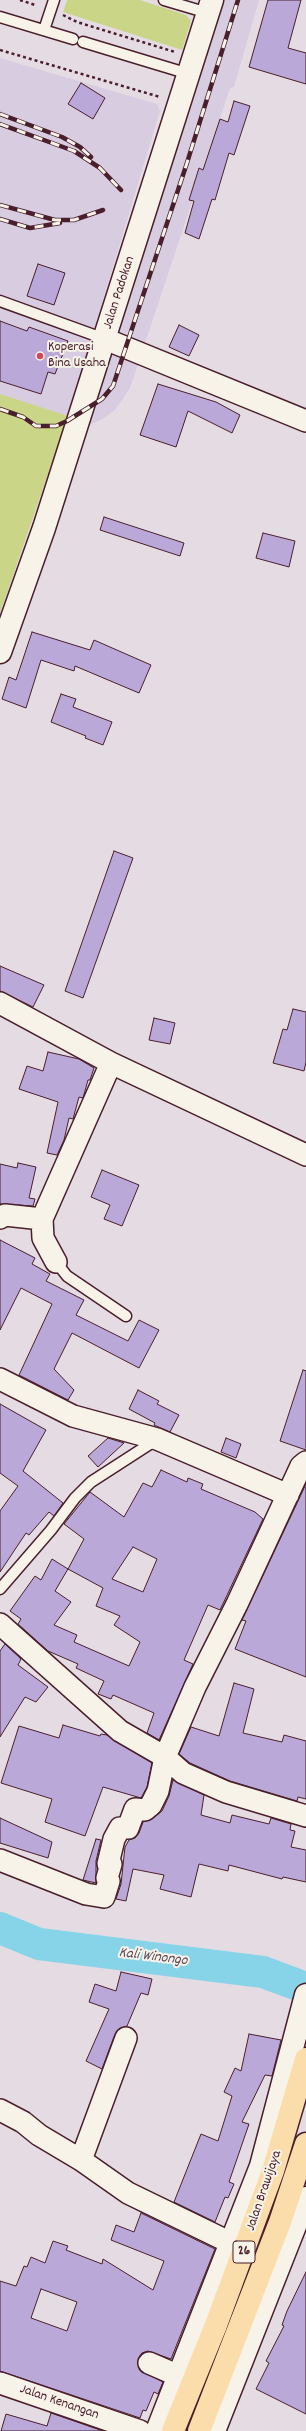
<!DOCTYPE html>
<style>
body{margin:0}
canvas{display:block;background:#e5dce3}
</style>
<canvas width="306" height="2431"></canvas>
<script>
const context = document.querySelector('canvas').getContext('2d');
context.lineJoin = 'round';
function fill(path, color) { context.fillStyle = color; context.fill(path, 'evenodd'); }
const toPath = rows => new Path2D(rows.map(r => 'M' + r).join(''));
function strokePath(path, color, width, dash) { context.strokeStyle = color; context.lineWidth = width; context.lineCap = dash ? 'butt' : 'round'; context.setLineDash(dash || []); context.stroke(path); }
function write(font, color, halo, rows, align = 'center') {
  context.font = font + ' Dekko,sans-serif'; context.lineWidth = 4; context.setLineDash([]); context.textBaseline = 'middle'; context.strokeStyle = halo; context.fillStyle = color; for (const [text, x, y, turn = 0] of rows) {
    context.save(); context.translate(x, y); context.rotate((+turn || 0) * Math.PI / 180); context.textAlign = isNaN(turn) ? turn : align; if (halo) context.strokeText(text, 0, 0); context.fillText(text, 0, 0); context.restore();
  }
}
const built = toPath([
 [223,0,259,0,234,87,230,88,130,388,115,410,101,420,87,426],
 [0,58,157,104,160,111,68,416,0,613]
]);
const green = toPath([
 [67,0,140,0,186,15,191,21,182,50,63,12],
 [0,394,68,416,0,613]
]);
const river = toPath([
 [0,1928,39,1944,263,1972,306,1988]
]);
const building = toPath([
 [268,0,301,0,288,48,306,53,306,84,249,67,268,0],
 [81,83,105,98,93,119,68,104,81,83],
 [234,101,250,106,234,155,229,153,215,200,212,199,199,239,185,233,194,201,189,200,199,168,203,170,220,119,228,122,234,101],
 [38,264,65,273,54,305,27,296,38,264],
 [0,321,27,331,29,327,68,341,55,374,48,372,41,394,0,381,0,321],
 [179,325,199,335,189,356,169,347,179,325],
 [158,384,216,402,240,415,232,433,188,411,176,447,140,435,158,384],
 [104,517,184,543,180,556,100,530,104,517],
 [263,533,295,541,289,567,256,558,263,533],
 [32,632,90,650,94,640,151,665,139,693,75,666,74,671,41,660,26,708,2,699,9,677,16,680,32,632],
 [61,694,76,699,73,707,112,722,103,745,85,738,86,736,51,722,61,694],
 [114,851,133,858,83,998,65,991,114,851],
 [0,966,44,985,33,1007,0,991,0,966],
 [293,1009,306,1012,306,1062,304,1071,273,1063,283,1029,287,1030,293,1009],
 [154,1018,175,1023,170,1044,149,1040,154,1018],
 [48,1052,79,1059,94,1068,90,1080,88,1080,83,1098,79,1097,73,1119,69,1118,64,1140,57,1155,47,1153,58,1102,19,1089,27,1066,43,1071,48,1052],
 [18,1163,36,1167,29,1198,35,1199,33,1206,0,1204,0,1164,17,1168,18,1163],
 [102,1170,139,1185,122,1226,104,1219,110,1205,91,1197,102,1170],
 [0,1240,35,1258,32,1264,50,1274,46,1281,84,1300,76,1315,128,1341,139,1320,159,1330,139,1368,72,1333,54,1369,74,1390,68,1400,19,1375,52,1304,21,1288,0,1330,0,1240],
 [303,1370,306,1371,306,1450,280,1441,303,1370],
 [138,1390,159,1401,157,1404,179,1415,170,1432,154,1425,155,1423,129,1409,138,1390],
 [0,1404,46,1430,23,1471,63,1503,54,1516,49,1512,29,1535,26,1533,0,1572,0,1511,18,1486,0,1473,0,1404],
 [108,1438,124,1443,98,1467,88,1456,108,1438],
 [226,1438,241,1444,236,1458,221,1452,226,1438],
 [161,1470,187,1482,188,1478,203,1484,201,1489,255,1512,263,1519,220,1610,208,1605,184,1660,193,1664,159,1740,147,1733,154,1713,113,1695,111,1699,98,1694,104,1681,76,1668,78,1664,48,1651,18,1624,21,1619,10,1611,35,1576,41,1580,52,1559,68,1569,84,1539,64,1524,90,1492,124,1517,143,1483,152,1487,161,1470],
 [133,1547,157,1559,143,1592,112,1579,133,1547],
 [68,1569,103,1588,96,1606,120,1616,114,1625,140,1642,129,1666,74,1642,77,1635,54,1625,71,1602,55,1591,68,1569],
 [306,1484,306,1677,235,1649,246,1621,242,1620,306,1484],
 [5,1644,21,1659,18,1665,48,1687,36,1702,25,1697,0,1737,0,1651,5,1644],
 [234,1683,254,1689,243,1733,282,1742,284,1735,306,1741,306,1799,298,1797,297,1801,230,1781,190,1763,179,1754,191,1727,219,1736,234,1683],
 [63,1725,100,1736,101,1734,107,1735,152,1763,147,1787,141,1798,103,1787,85,1836,45,1822,52,1799,1,1783,19,1726,59,1738,63,1725],
 [173,1780,204,1795,201,1815,230,1823,232,1815,269,1824,271,1818,291,1824,290,1830,295,1831,291,1847,306,1850,306,1882,283,1877,282,1879,229,1865,228,1871,199,1864,191,1897,160,1889,164,1875,133,1869,126,1901,116,1899,121,1884,125,1847,129,1840,135,1838,139,1833,143,1822,152,1819,162,1811,169,1796,173,1780],
 [0,1818,52,1842,48,1858,0,1843,0,1818],
 [96,1839,101,1840,96,1861,96,1883,83,1880,96,1839],
 [121,1972,152,1979,148,1995,141,1993,127,2026,119,2029,115,2034,102,2069,86,2061,109,2009,89,2002,95,1984,116,1991,121,1972],
 [249,2034,281,2040,272,2076,265,2075,242,2122,249,2124,229,2182,234,2184,228,2198,225,2197,215,2222,174,2202,201,2134,218,2141,232,2096,224,2092,235,2068,241,2071,249,2034],
 [141,2213,215,2249,171,2359,148,2351,142,2353,138,2359,140,2370,163,2382,158,2394,154,2392,146,2411,143,2410,140,2418,0,2371,0,2281,16,2286,24,2266,27,2267,31,2257,45,2263,53,2241,68,2246,66,2250,102,2264,103,2259,153,2290,164,2261,111,2240,116,2225,134,2232,141,2213],
 [41,2289,77,2302,67,2331,31,2318,41,2289],
 [306,2272,306,2414,256,2389,269,2363,266,2361,284,2326,282,2325,287,2311,306,2272],
 [51,2413,103,2431,1,2431,6,2414,47,2426,51,2413]
]);
const path = toPath([
 [20,0,35,5],
 [63,15,77,22,175,52],
 [0,50,160,97]
]);
const lane = toPath([
 [164,0,208,13],
 [0,17,73,39],
 [44,30,54,0],
 [83,42,189,74],
 [0,301,105,339],
 [56,1262,67,1276,126,1316],
 [0,1589,51,1530,75,1498,91,1482,156,1440]
]);
const street = toPath([
 [105,339,306,421],
 [0,1003,111,1063,306,1155],
 [0,1218,5,1215,42,1219],
 [56,1262,43,1238,42,1219,111,1063],
 [0,1379,73,1416,157,1439,288,1495],
 [0,1624,120,1731,165,1757,183,1773,226,1792,306,1816],
 [0,1860,86,1894,104,1897,109,1881,107,1878,111,1864,108,1864,114,1839,120,1828,128,1828,135,1809,145,1810,151,1805,158,1791,165,1757,195,1687,237,1604,301,1466,306,1462],
 [0,2110,23,2122,39,2135,81,2160,128,2193,231,2243],
 [81,2160,126,2038],
 [149,2363,179,2376],
 [0,2383,140,2431]
]);
const secondary = toPath([
 [0,652,44,528,212,0],
 [157,2431,261,2166,306,1995],
 [214,2431,306,2198]
]);
const highway = toPath([
 [173,2431,216,2325,273,2171,306,2059],
 [199,2431,280,2222,306,2144]
]);
const rail = toPath([
 [0,114,62,137,80,147,91,157],
 [0,124,74,151,100,168,121,190],
 [0,205,55,220,74,220,103,210],
 [0,219,30,228,60,223],
 [0,409,23,417,36,426,56,426,67,421,102,399,113,386,186,166,238,0]
]);
const markers = [
 [40,356,4,"#d1495b"]
];
const shields = [
 [244,2252,22]
];
const shieldNames = [
 ["26",244,2252]
];
const streetNames = [
 ["Jalan Padokan",120,293,-72],
 ["Jalan Brawijaya",265,2191,-71],
 ["Jalan Kenangan",59,2403,19]
];
const poiNames = [
 ["Koperasi",48,348],
 ["Bina Usaha",48,364]
];
const waterNames = [
 ["Kali Winongo",153,1958,7]
];
fill(built, '#d8cce0');
fill(green, '#cad588');
strokePath(river, '#87d3e7', 32);
fill(building, '#baa8d8');
strokePath(building, '#4a1f2b', 1);
strokePath(lane, '#4a1f2b', 13);
strokePath(street, '#4a1f2b', 24);
strokePath(secondary, '#4a1f2b', 25);
strokePath(highway, '#4a1f2b', 25);
strokePath(path, '#4a1f2b', 2.5, [3, 3]);
strokePath(lane, '#f7f3e8', 10);
strokePath(street, '#f7f3e8', 21);
strokePath(secondary, '#f7f3e8', 22);
strokePath(highway, '#faddab', 22);
strokePath(rail, '#4a1f2b', 4.5);
strokePath(rail, '#f7f3e8', 3, [9]);
for (const [x, y, r, color] of markers) { const dot = new Path2D(); dot.arc(x, y, r, 0, 2 * Math.PI); context.fillStyle = color; context.fill(dot); strokePath(dot, '#f7f3e8', 1.5); }
for (const [x, y, w] of shields) { const box = new Path2D(); box.roundRect(x - w / 2, y - 11, w, 22, 3); context.fillStyle = '#f7f3e8'; context.fill(box); strokePath(box, '#4a1f2b', 1); }
write('bold 13px', '#4a1f2b', null, shieldNames);
write('14px', '#4a1f2b', '#f7f3e8', streetNames);
write('14px', '#4a1f2b', '#f7f3e8', poiNames, 'left');
write('italic 15px', '#594c5a', '#f7f3e8', waterNames);
</script>
